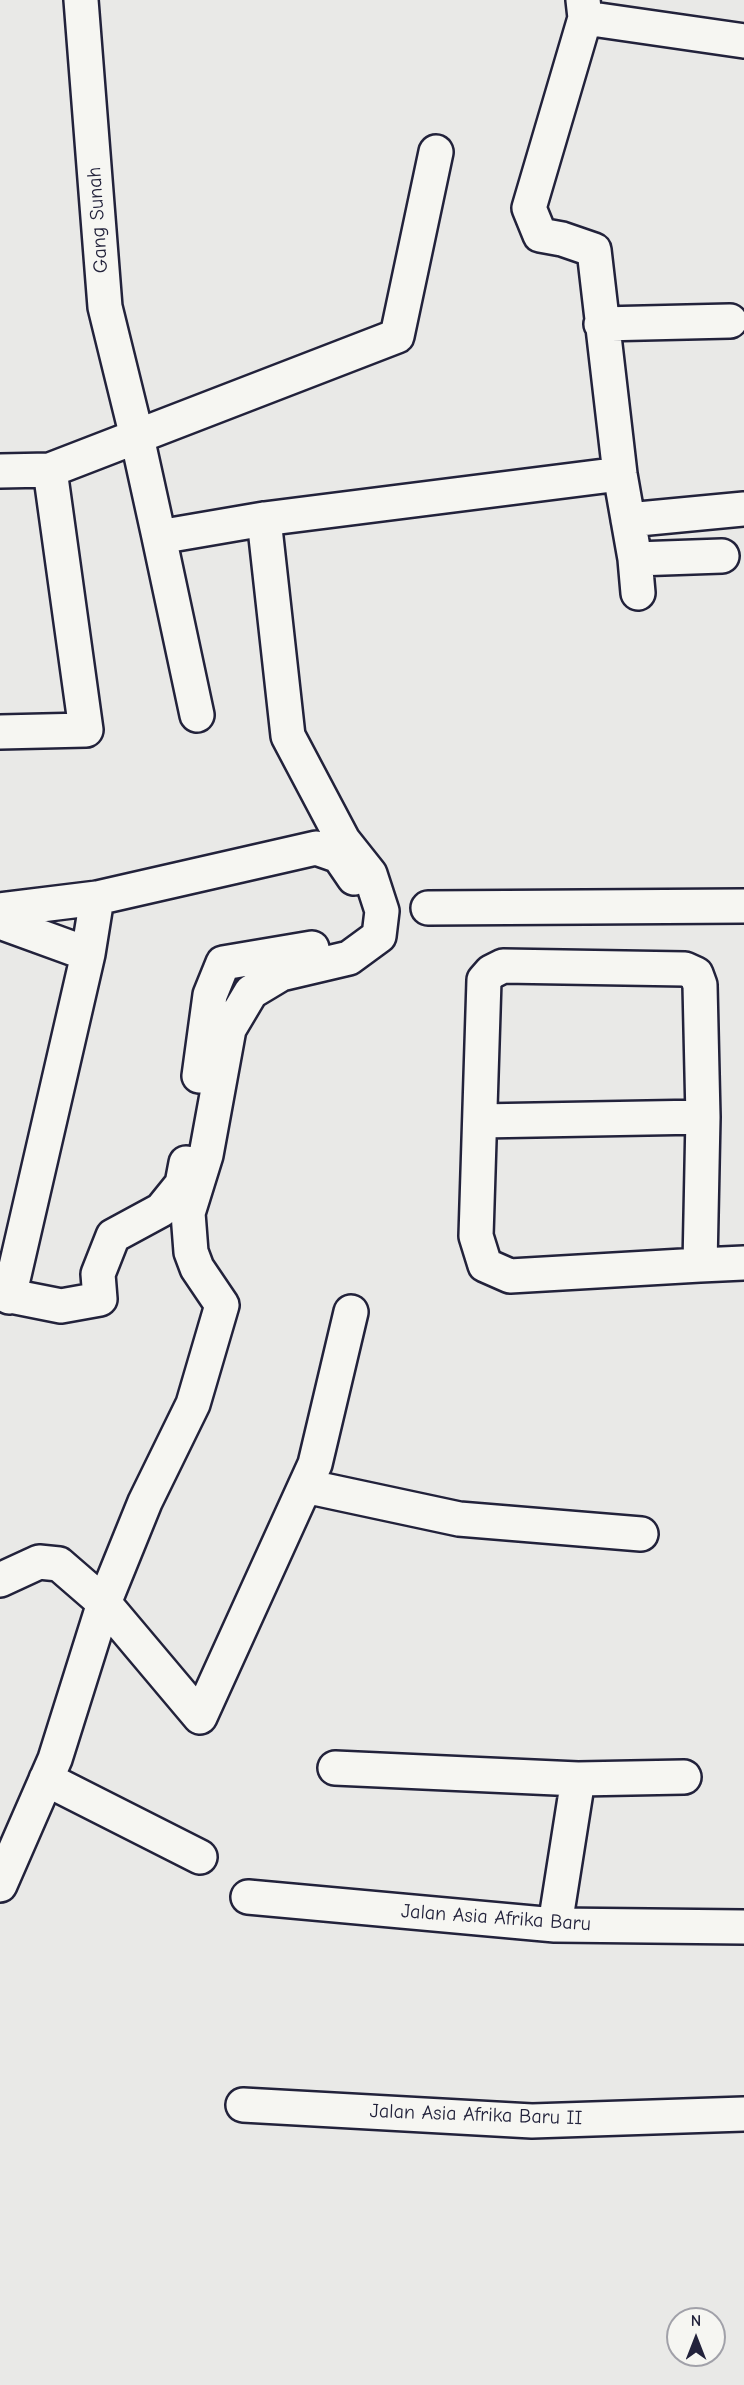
<!DOCTYPE html>
<style>
body{margin:0}
#map{position:relative;width:744px;height:2385px;overflow:hidden;background:#e9e9e7;font-family:"Comic Neue",sans-serif}
canvas{display:block}
.north{position:absolute;left:666px;top:2307px;width:60px;height:60px;box-sizing:border-box;background:#f6f6f2;border:2px solid #a1a1a9;border-radius:50%;rotate:0deg;font-size:16px;font-weight:700;line-height:24px;text-align:center;color:#22223b}
.north::after{content:'';display:block;margin:auto;width:21px;height:27px;background:#22223b;clip-path:polygon(50% 0,100% 100%,50% 72%,0 100%)}
</style>
<div id="map">
<canvas width="744" height="2385"></canvas>
<div class="north">N</div>
</div>
<script>
const context = document.querySelector('canvas').getContext('2d');
context.lineJoin = 'round';
const toPath = rows => new Path2D(rows.map(r => 'M' + r).join(''));
function strokePath(path, color, width, dash) { context.strokeStyle = color; context.lineWidth = width; context.lineCap = dash ? 'butt' : 'round'; context.setLineDash(dash || []); context.stroke(path); }
function write(font, color, halo, rows, align = 'center') {
  context.font = font + ' "Comic Neue",sans-serif'; context.lineWidth = 5; context.setLineDash([]); context.textBaseline = 'middle'; context.strokeStyle = halo; context.fillStyle = color; for (const [text, x, y, turn = 0] of rows) {
    context.save(); context.translate(x, y); context.rotate((+turn || 0) * Math.PI / 180); context.textAlign = isNaN(turn) ? turn : align; if (halo) context.strokeText(text, 0, 0); context.fillText(text, 0, 0); context.restore();
  }
}
const street = toPath([
 [81,0,105,307,137,437,159,537],
 [583,0,585,18,529,208,540,235,562,239,594,250,620,474,635,559,638,593],
 [585,18,744,41],
 [601,324,730,321],
 [0,471,50,470,397,336,436,152],
 [628,520,744,509],
 [635,559,722,556],
 [197,715,159,537,264,519,620,474],
 [0,732,86,730,50,470],
 [428,908,744,906],
 [0,910,97,898,316,848,339,856,354,878],
 [0,922,88,954],
 [199,1076,210,995,223,963,312,948],
 [480,1121,703,1117],
 [700,1265,703,1117,700,985,696,974,685,969,503,966,491,972,484,980,476,1236,485,1265,510,1276,700,1265,744,1263],
 [0,1294,61,1306,100,1299,98,1274,113,1236,161,1210,182,1184,186,1163],
 [9,1297,88,954,97,898],
 [305,1486,459,1519,641,1534],
 [0,1580,39,1562,59,1564,104,1603,200,1717,315,1464,351,1312],
 [335,1768,578,1779,684,1777],
 [46,1779,200,1857],
 [0,1885,55,1759,104,1603,145,1502,193,1404,222,1305,197,1268,191,1252,188,1213,206,1155,229,1029,251,992,281,974,349,958,379,936,382,911,370,874,343,840,288,736,264,519],
 [248,1897,555,1925,744,1927],
 [555,1925,578,1779],
 [243,2105,532,2121,744,2114]
]);
const streetNames = [
 ["Gang Sunah",98,220,-94],
 ["Jalan Asia Afrika Baru",496,1918,4],
 ["Jalan Asia Afrika Baru II",476,2115,2]
];
strokePath(street, '#22223b', 38);
strokePath(street, '#f6f6f2', 33);
write('20px', '#22223b', '#f6f6f2', streetNames);
</script>
